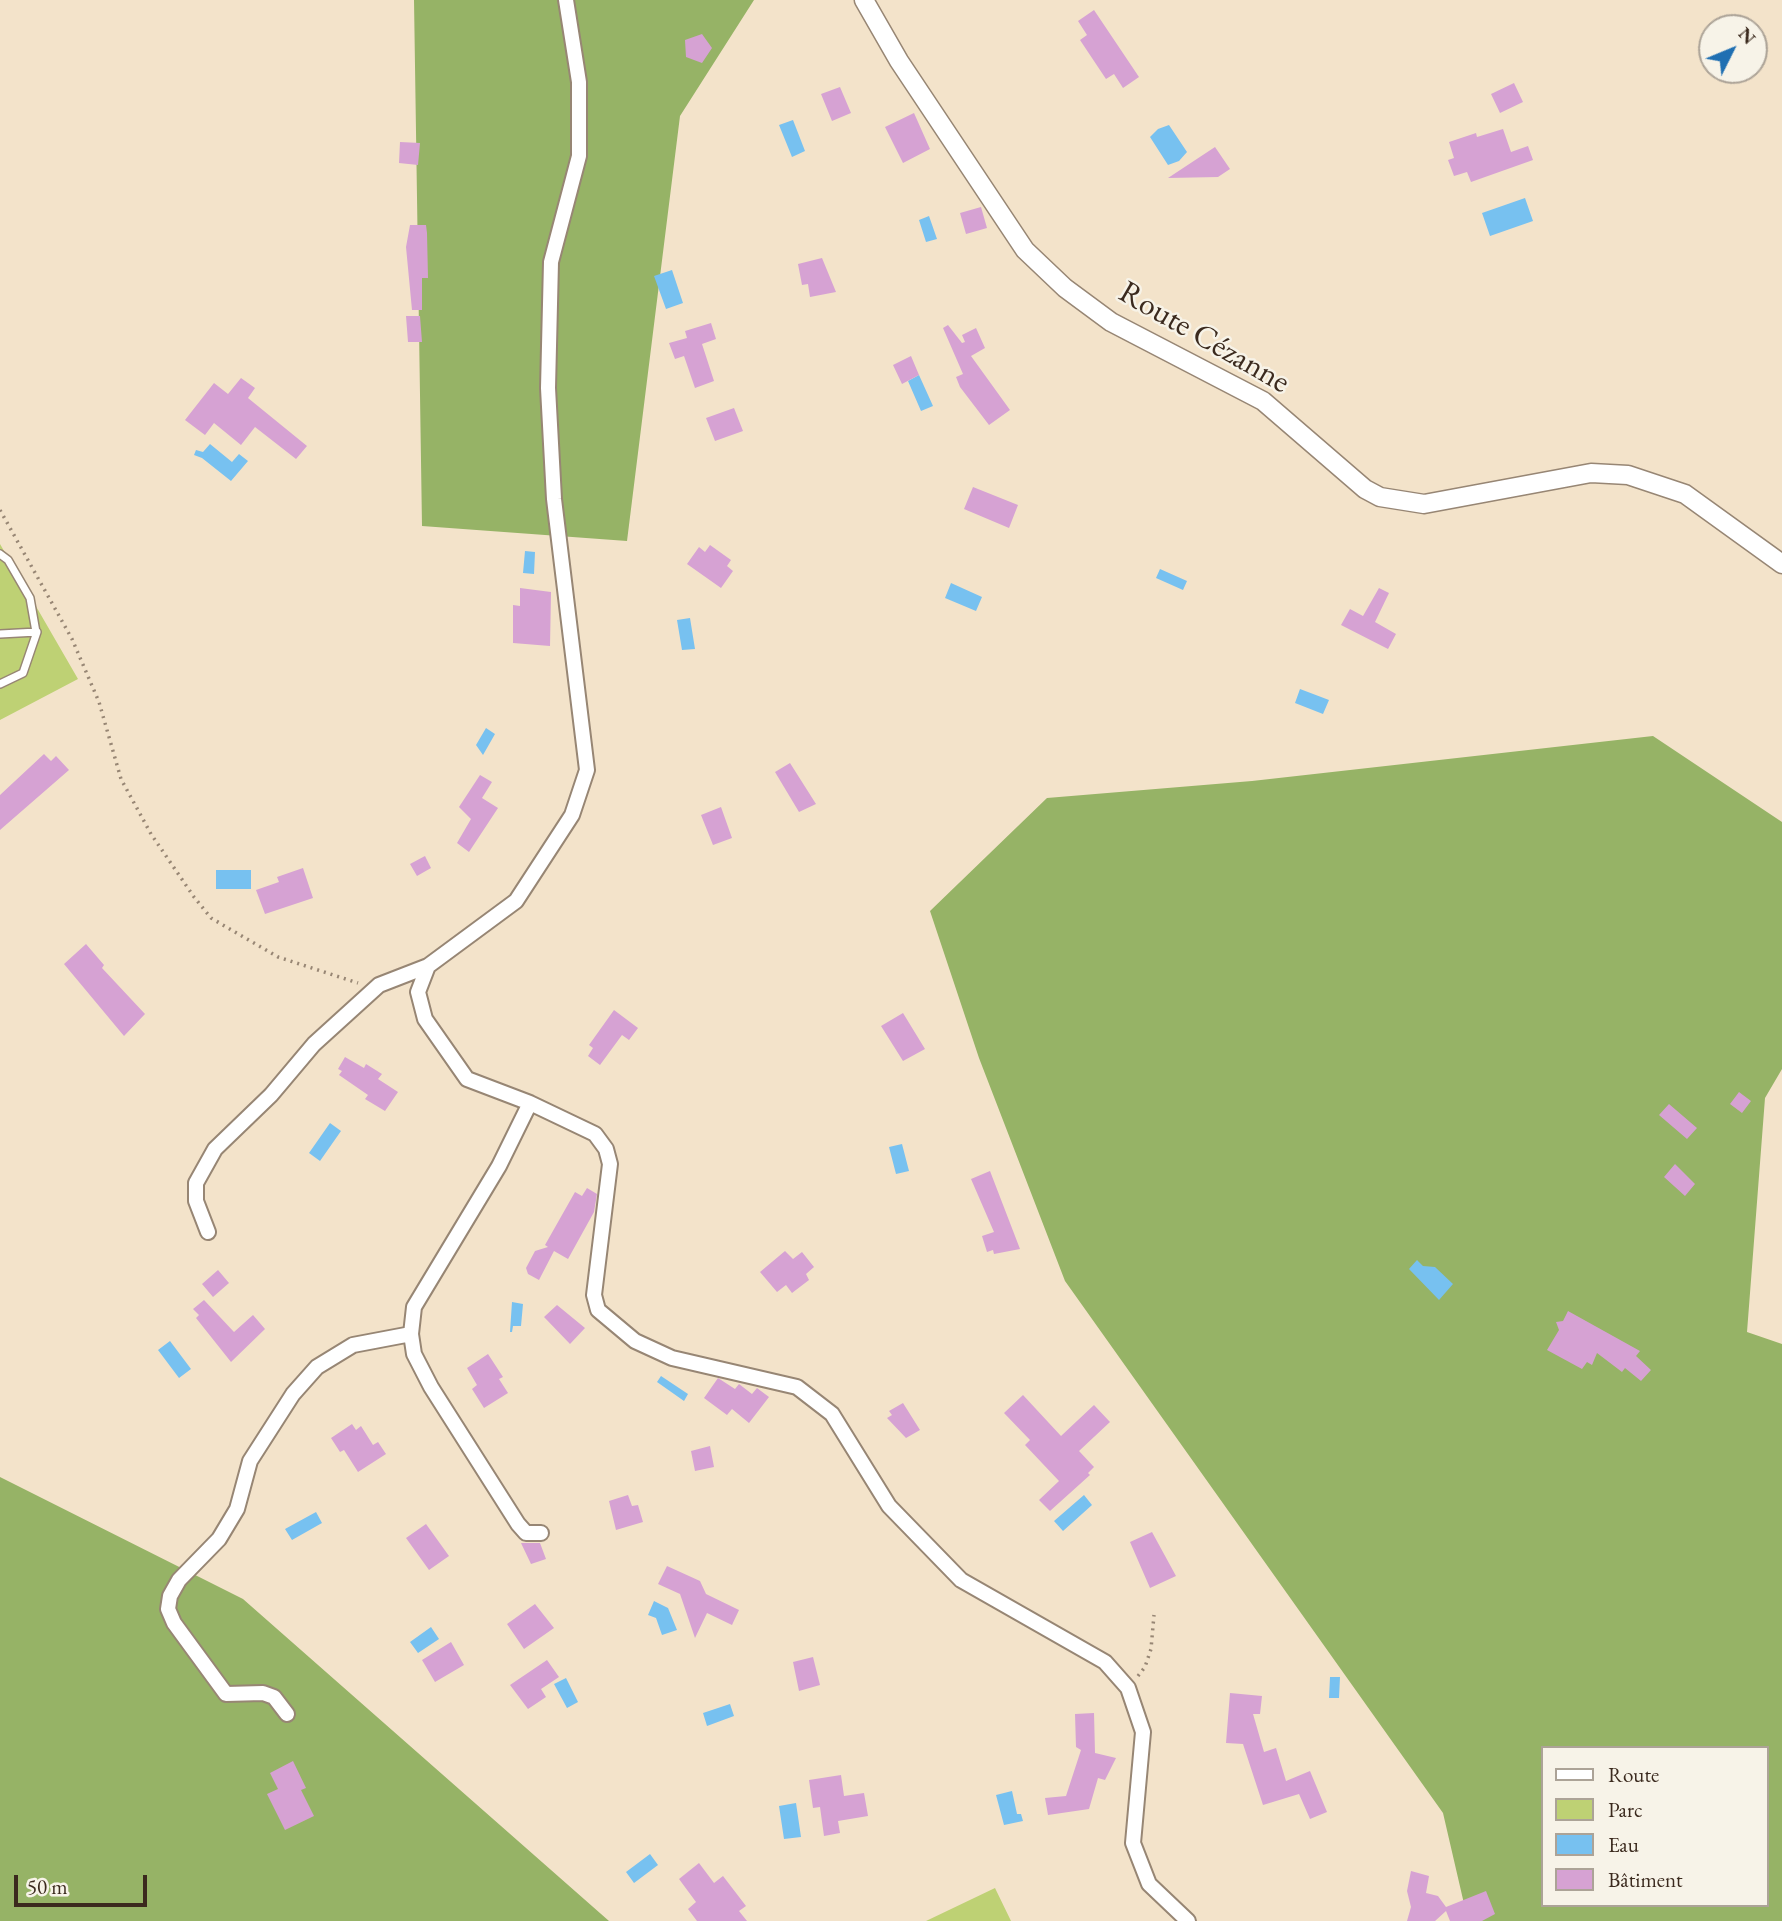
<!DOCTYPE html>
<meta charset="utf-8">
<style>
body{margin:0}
#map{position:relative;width:1782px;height:1921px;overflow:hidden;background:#f3e3ca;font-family:"EB Garamond",serif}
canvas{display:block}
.legend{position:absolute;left:1541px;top:1746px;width:228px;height:161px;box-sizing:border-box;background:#f7f3e8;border:2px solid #aca397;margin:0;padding:9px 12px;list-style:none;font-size:21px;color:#3b2a1e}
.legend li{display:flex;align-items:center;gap:14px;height:35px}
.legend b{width:35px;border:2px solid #aca397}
.north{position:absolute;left:1698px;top:14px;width:70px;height:70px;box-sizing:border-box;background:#f7f3e8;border:2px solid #aca397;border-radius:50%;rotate:47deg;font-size:19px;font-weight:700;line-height:28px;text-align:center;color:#3b2a1e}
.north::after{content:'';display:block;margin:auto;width:24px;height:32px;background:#1f6fb2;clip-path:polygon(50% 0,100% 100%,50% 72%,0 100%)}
.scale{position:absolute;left:14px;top:1875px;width:133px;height:32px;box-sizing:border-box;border:4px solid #3b2a1e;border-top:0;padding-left:9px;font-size:21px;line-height:24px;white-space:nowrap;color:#3b2a1e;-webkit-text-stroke:5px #f7f3e8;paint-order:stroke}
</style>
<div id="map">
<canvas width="1782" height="1921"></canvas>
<ul class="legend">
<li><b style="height:9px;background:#fff"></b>Route</li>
<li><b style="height:19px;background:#bed174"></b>Parc</li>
<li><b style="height:19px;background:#77c1f0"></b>Eau</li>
<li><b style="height:19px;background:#d6a2d3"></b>Bâtiment</li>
</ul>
<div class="north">N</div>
<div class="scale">50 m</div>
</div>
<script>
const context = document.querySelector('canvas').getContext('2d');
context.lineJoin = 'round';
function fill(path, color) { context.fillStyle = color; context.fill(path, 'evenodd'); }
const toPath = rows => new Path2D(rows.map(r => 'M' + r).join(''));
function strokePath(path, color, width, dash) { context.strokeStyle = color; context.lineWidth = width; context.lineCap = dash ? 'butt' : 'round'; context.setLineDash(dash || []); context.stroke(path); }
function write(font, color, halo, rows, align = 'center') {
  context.font = font + ' "EB Garamond",serif'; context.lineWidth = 5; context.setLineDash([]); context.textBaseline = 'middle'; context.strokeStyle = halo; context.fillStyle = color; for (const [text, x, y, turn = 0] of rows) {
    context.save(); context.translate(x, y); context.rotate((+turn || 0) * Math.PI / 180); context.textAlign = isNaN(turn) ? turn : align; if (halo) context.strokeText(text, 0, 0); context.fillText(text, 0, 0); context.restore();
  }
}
const green = toPath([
 [0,544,78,679,0,720],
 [995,1888,1011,1921,926,1921]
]);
const forest = toPath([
 [414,0,754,0,680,116,627,541,422,526],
 [1653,736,1782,822,1782,1069,1765,1098,1747,1332,1782,1344,1782,1921,1468,1921,1443,1813,1065,1281,979,1058,930,911,1047,798,1252,781],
 [1542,1748,1766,1748,1766,1905,1542,1905],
 [0,1477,243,1599,609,1921,0,1921]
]);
const water = toPath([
 [793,120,805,151,792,157,779,125],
 [1169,125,1187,152,1179,161,1168,165,1150,137,1158,129],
 [1525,198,1533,221,1490,236,1482,213],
 [929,216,937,239,926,242,919,220],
 [672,270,683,303,666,309,654,276],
 [919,375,933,406,921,411,908,381],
 [210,444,232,462,239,454,248,461,231,481,202,458,194,455,196,450,203,452],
 [525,551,535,552,534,574,523,573],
 [1160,569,1187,581,1183,590,1156,578],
 [951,583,982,597,976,611,945,598],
 [690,618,695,649,682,650,677,620],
 [1300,689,1329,700,1323,714,1295,703],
 [486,728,495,734,483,755,476,745],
 [216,870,251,870,251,889,216,889],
 [330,1123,341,1131,320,1161,309,1153],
 [902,1144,909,1171,896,1174,889,1147],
 [1417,1260,1423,1266,1435,1267,1453,1284,1439,1300,1409,1269],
 [512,1302,523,1304,521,1326,513,1326,512,1332,510,1332],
 [170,1341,191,1369,179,1378,158,1350],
 [661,1376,688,1394,684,1401,657,1382],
 [1084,1495,1092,1505,1063,1531,1054,1521],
 [316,1512,322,1523,292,1540,285,1529],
 [654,1601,668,1608,677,1630,662,1635,656,1618,648,1615],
 [431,1627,439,1639,418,1653,410,1642],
 [1330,1677,1340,1677,1339,1698,1329,1698],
 [566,1678,578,1702,567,1708,554,1684],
 [730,1704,734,1716,707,1726,703,1713],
 [1012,1791,1017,1814,1021,1814,1023,1821,1004,1825,996,1795],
 [796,1803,801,1837,784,1839,779,1806],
 [650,1854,658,1865,634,1883,626,1872]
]);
const building = toPath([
 [1094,10,1139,77,1123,88,1114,74,1106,79,1080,40,1087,35,1078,21],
 [702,34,712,48,702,63,686,57,685,40],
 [1514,83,1523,102,1500,113,1491,94],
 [840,87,851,113,832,121,821,94],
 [914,113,930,149,903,163,885,127],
 [1503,129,1511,152,1528,146,1533,160,1471,182,1467,172,1454,176,1448,160,1454,158,1449,142,1476,133,1477,137],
 [400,142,420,143,418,165,399,163],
 [1215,147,1230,169,1218,177,1168,178],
 [981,207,987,228,966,234,960,213],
 [410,225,426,225,427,233,428,278,422,278,422,310,412,310,406,247],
 [822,258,836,292,810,297,808,284,802,285,798,264],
 [406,316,420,316,422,342,408,342],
 [711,323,716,339,702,344,714,381,695,388,684,356,675,359,669,343,687,338,685,331],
 [948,325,962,343,965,342,962,335,976,328,985,348,971,356,1010,410,989,425,960,387,956,377,963,374,943,328],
 [911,356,919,375,902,384,893,365],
 [241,378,255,388,248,398,307,446,296,459,255,427,241,445,214,423,205,435,185,420,214,383,228,394],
 [734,408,743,431,715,441,706,418],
 [973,487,1018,505,1009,528,964,509],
 [710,545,731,560,727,566,733,571,721,588,687,564,699,547,705,552],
 [520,588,551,592,550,646,513,643,513,605,520,606],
 [1379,588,1389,593,1375,622,1396,634,1388,649,1341,625,1350,609,1363,616],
 [44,754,51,761,56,756,69,770,0,830,0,795],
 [790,763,816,804,799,812,775,772],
 [480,775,492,782,482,798,498,808,469,852,457,843,471,819,459,807],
 [721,807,732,838,713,845,701,815],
 [425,856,431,868,417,876,410,864],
 [303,868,313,898,265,914,256,890,279,882,277,877],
 [86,944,104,965,102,968,145,1014,124,1036,64,964],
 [614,1010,638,1028,629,1040,622,1035,600,1065,588,1056,593,1048,589,1045],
 [903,1013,925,1049,903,1061,881,1026],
 [345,1057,364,1068,366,1064,382,1074,378,1079,398,1092,385,1111,365,1099,368,1095,339,1075,342,1071,338,1069],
 [1739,1092,1751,1101,1742,1113,1730,1104],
 [1669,1104,1697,1128,1687,1139,1659,1115],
 [1675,1164,1695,1184,1685,1196,1664,1177],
 [990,1171,1020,1249,994,1254,993,1250,987,1252,982,1236,994,1232,971,1179],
 [587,1188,597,1194,594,1212,568,1259,554,1251,539,1280,528,1274,526,1268,535,1251,548,1247,545,1245,575,1192,582,1196],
 [785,1251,793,1259,802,1252,814,1267,806,1274,809,1280,792,1293,786,1285,777,1292,760,1272],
 [218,1270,229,1283,213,1297,202,1284],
 [204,1300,234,1332,253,1315,265,1329,231,1362,196,1318,199,1315,193,1309],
 [557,1305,585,1328,570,1344,544,1317],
 [1568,1311,1640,1351,1636,1356,1651,1370,1641,1381,1625,1368,1622,1372,1597,1353,1592,1365,1587,1362,1582,1369,1547,1350,1559,1330,1556,1322,1563,1321],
 [488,1354,503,1377,499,1379,508,1393,484,1408,472,1389,477,1385,467,1368],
 [718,1378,735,1389,739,1384,752,1394,757,1388,769,1397,749,1423,732,1409,727,1415,704,1398],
 [1023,1395,1061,1436,1094,1405,1110,1422,1079,1451,1094,1467,1088,1473,1090,1475,1050,1511,1039,1500,1059,1481,1025,1445,1030,1440,1004,1413],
 [903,1403,920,1430,906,1438,887,1418,892,1415,889,1411],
 [352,1424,356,1430,361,1426,373,1445,378,1442,386,1454,358,1472,344,1450,340,1452,331,1438],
 [710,1446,714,1467,695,1471,691,1451],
 [628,1495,632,1506,638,1505,643,1522,616,1530,609,1501],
 [426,1524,449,1556,429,1570,406,1538],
 [1152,1532,1176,1576,1150,1588,1130,1542],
 [521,1543,540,1543,546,1559,531,1564],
 [667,1566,700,1581,706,1594,739,1610,732,1625,707,1613,695,1638,680,1594,658,1584],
 [535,1604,554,1628,524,1649,507,1624],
 [451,1642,464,1665,435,1682,422,1660],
 [813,1657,820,1685,799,1691,793,1662],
 [547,1660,559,1677,541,1689,546,1697,528,1709,510,1685],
 [1230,1693,1262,1696,1260,1714,1253,1714,1264,1752,1276,1748,1286,1781,1310,1771,1327,1812,1310,1819,1299,1794,1263,1805,1243,1744,1226,1743],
 [1094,1713,1095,1753,1116,1758,1105,1780,1098,1778,1089,1809,1048,1815,1045,1798,1066,1796,1081,1750,1076,1747,1075,1714],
 [293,1761,306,1788,301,1790,314,1816,285,1830,267,1794,278,1789,270,1773],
 [841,1775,844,1796,864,1793,868,1816,838,1821,840,1833,824,1836,820,1807,813,1808,809,1780],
 [699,1863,714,1883,723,1876,746,1906,739,1911,747,1921,697,1921,688,1909,696,1902,679,1879],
 [1411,1871,1429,1876,1426,1893,1438,1896,1446,1907,1486,1891,1495,1914,1482,1921,1450,1921,1446,1911,1435,1921,1407,1921,1411,1907,1407,1891]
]);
const path = toPath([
 [0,510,72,639,99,702,121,779,151,834,194,897,211,918,278,957,358,983],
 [1138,1676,1145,1667,1151,1649,1154,1615]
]);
const service = toPath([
 [0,554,8,560,30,598,36,632],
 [0,634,37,632,23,673,0,684]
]);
const minor = toPath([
 [428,966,418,992,425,1019,467,1079,530,1103,499,1166,414,1307,411,1334,414,1354,431,1387,518,1524,526,1533,541,1533],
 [530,1103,595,1134,606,1149,610,1164,594,1295,598,1310,635,1341,672,1358,797,1387,832,1414,889,1506,961,1580,1105,1662,1128,1688,1143,1732,1133,1843,1149,1884,1188,1921],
 [208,1232,196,1201,196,1183,215,1149,271,1095,314,1044,379,985,428,966,516,901,572,815,587,770,554,499,548,388,551,262,579,156,579,82,566,0],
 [287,1714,274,1697,263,1693,226,1694,174,1623,168,1609,170,1596,179,1580,219,1539,237,1509,250,1461,293,1394,317,1367,353,1345,411,1334]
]);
const tertiary = toPath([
 [864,0,899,61,1025,250,1065,288,1111,322,1263,401,1365,489,1380,497,1424,504,1591,473,1628,475,1685,494,1782,564]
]);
const streetNames = [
 ["Route Cézanne",1204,338,30]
];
fill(green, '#bed174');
fill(forest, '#96b366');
fill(water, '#77c1f0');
fill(building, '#d6a2d3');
strokePath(service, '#978674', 10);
strokePath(minor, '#978674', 18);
strokePath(tertiary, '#978674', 21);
strokePath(path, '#978674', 3.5, [2, 5]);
strokePath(service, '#fff', 7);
strokePath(minor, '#fff', 14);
strokePath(tertiary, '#fff', 18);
write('32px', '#3b2a1e', '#f7f3e8', streetNames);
</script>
